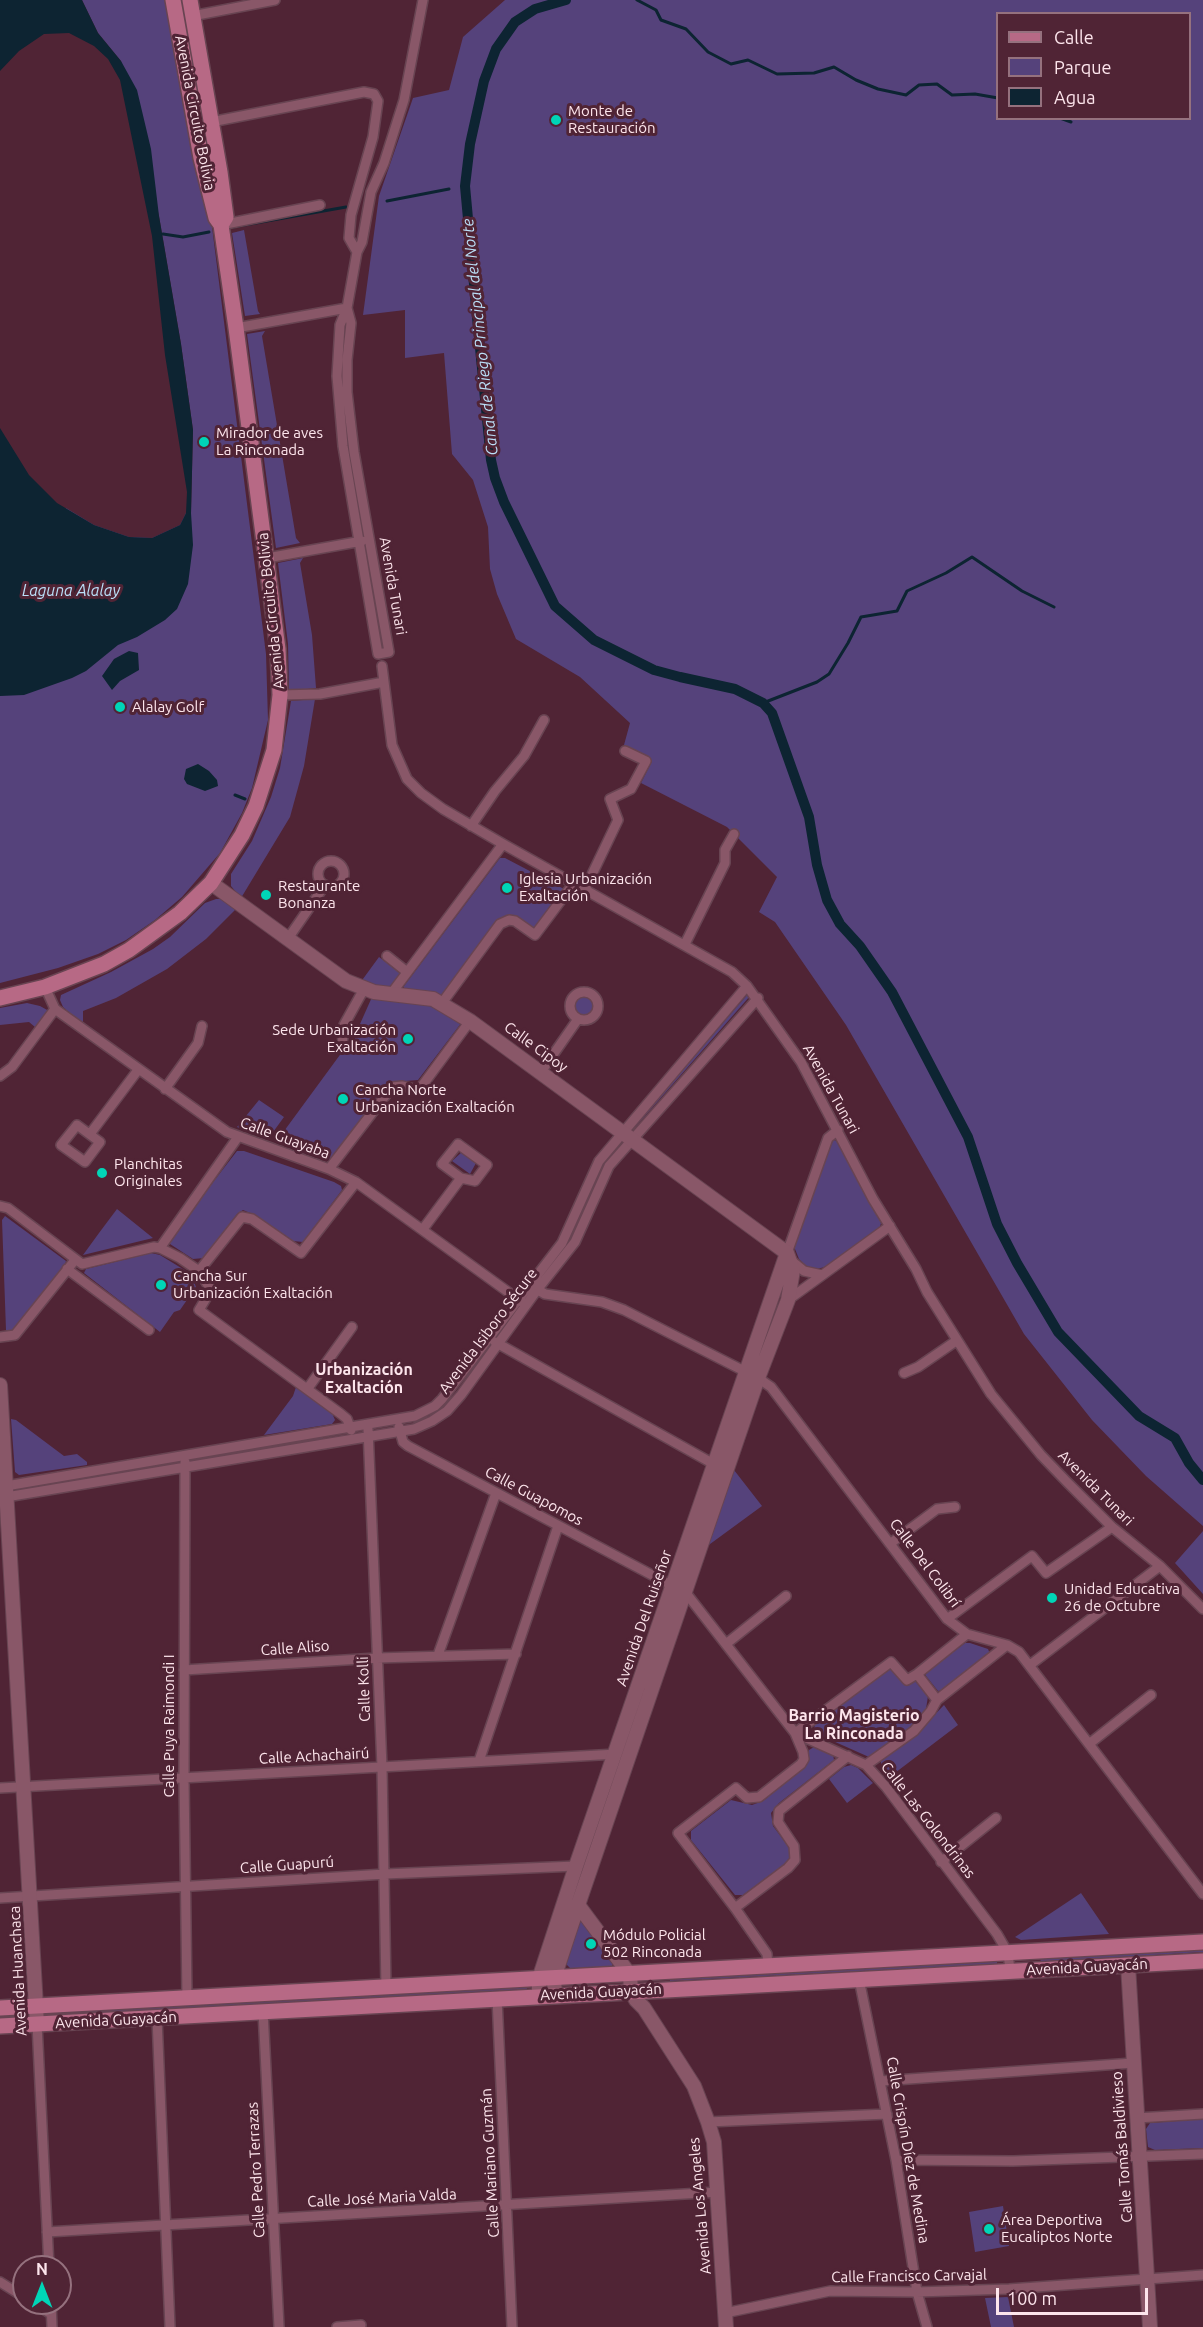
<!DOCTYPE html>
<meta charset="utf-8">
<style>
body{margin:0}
#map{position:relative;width:1203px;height:2327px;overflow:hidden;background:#502435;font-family:Ubuntu,sans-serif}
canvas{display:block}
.legend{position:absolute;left:996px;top:12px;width:195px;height:108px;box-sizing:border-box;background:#502435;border:2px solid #95717e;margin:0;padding:8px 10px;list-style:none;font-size:18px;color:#fde5ec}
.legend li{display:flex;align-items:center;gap:12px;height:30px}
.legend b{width:30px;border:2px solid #95717e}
.north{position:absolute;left:12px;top:2255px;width:60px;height:60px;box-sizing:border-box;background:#502435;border:2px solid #95717e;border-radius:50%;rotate:0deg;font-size:16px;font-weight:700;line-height:24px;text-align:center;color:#fde5ec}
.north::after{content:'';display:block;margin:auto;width:21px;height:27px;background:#00d5b7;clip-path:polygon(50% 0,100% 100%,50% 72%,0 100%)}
.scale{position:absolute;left:996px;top:2288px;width:152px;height:27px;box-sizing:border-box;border:3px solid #fde5ec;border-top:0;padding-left:8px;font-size:18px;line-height:21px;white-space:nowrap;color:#fde5ec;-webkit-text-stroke:4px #502435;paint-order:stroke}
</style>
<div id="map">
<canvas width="1203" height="2327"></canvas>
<ul class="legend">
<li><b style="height:8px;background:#b76985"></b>Calle</li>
<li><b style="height:16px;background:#55427b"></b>Parque</li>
<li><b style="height:16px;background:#0d2432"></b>Agua</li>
</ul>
<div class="north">N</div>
<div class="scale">100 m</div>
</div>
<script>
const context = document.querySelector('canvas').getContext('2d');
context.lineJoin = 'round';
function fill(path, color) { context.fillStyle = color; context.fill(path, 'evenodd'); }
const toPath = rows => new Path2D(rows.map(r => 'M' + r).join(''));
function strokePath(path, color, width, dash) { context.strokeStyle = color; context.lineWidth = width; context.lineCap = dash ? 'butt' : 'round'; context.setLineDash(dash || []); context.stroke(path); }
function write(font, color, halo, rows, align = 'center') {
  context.font = font + ' Ubuntu,sans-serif'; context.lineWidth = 6; context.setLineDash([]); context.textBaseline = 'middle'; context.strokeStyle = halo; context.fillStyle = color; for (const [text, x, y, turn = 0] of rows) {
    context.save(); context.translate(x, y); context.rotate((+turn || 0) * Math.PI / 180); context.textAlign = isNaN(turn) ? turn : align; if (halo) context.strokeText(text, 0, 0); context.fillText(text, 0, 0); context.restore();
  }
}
const green = toPath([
 [82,0,168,0,210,211,266,654,268,720,252,788,242,813,220,853,182,897,155,920,126,940,98,954,58,968,0,983,0,585,66,508,94,525,129,537,152,538,180,525,186,513,191,513,193,430,181,344,159,216,121,61,98,33],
 [177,0,184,0,215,169,209,170],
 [505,0,1203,0,1203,1526,1146,1476,1092,1420,1024,1334,846,1025,775,922,759,912,777,877,727,827,641,783,652,761,624,745,630,723,580,677,516,639,497,594,490,569,488,527,473,480,452,454,444,353,405,358,405,310,363,315,379,196,413,98,449,90,463,37],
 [998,14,1190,14,1190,118,998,118],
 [244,230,258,311,260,314,245,316,232,233],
 [265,331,262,336,296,538,300,543,276,548,247,334],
 [303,558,300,563,312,635,316,688,289,691,288,644,278,563],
 [315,699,304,766,290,817,241,898,231,886,231,874,252,841,271,797,280,768,291,701],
 [500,858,505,858,564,889,534,929,509,916,501,919,440,998,404,989,404,986],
 [216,899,222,899,236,909,206,939,167,969,116,998,83,1011,83,1025,63,1007,60,1000,61,995,111,972,153,949,170,937,205,903],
 [379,957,399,972,400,977,391,987,386,988,360,983],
 [748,994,750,996,631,1132,629,1130],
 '575 1006a9 9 0 1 1 18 0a9 9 0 1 1-18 0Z',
 [372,997,428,1004,441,1009,462,1022,418,1080,392,1082,387,1086,331,1161,276,1142,356,1033],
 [27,1003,40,1006,49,1011,35,1027,29,1022,0,1025,0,1008],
 [259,1100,284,1117,268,1139,237,1127],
 [833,1140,839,1141,881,1223,880,1227,832,1265,817,1269,806,1266,799,1259,793,1244],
 [237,1151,244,1151,334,1182,341,1186,342,1190,303,1242,293,1241,255,1215,243,1210,237,1214,204,1258,193,1259,170,1244,170,1238],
 [462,1152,476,1163,470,1174,452,1161],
 [117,1209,153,1238,83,1255,99,1233],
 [5,1216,66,1261,64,1268,13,1333,8,1333,6,1330,2,1220],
 [151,1253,160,1255,191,1274,196,1287,180,1310,174,1312,160,1332,84,1273,86,1269],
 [296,1387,332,1413,335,1420,332,1424,264,1435,293,1396],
 [11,1419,16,1420,64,1456,77,1454,87,1462,87,1465,19,1475,15,1472],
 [322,1435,322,1439,190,1462,189,1458],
 [172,1461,173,1465,22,1491,21,1487],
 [734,1470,762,1506,706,1547],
 [1203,1531,1203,1594,1175,1563],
 [965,1643,970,1643,988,1649,990,1654,943,1690,938,1691,926,1676,925,1673],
 [889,1669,893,1670,907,1685,915,1681,928,1696,926,1709,914,1724,877,1754,869,1757,815,1733,814,1730,815,1723],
 [944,1705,958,1725,887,1779,881,1771,881,1761,915,1735],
 [814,1747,833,1754,834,1760,779,1803,771,1813,773,1826,791,1850,792,1856,789,1861,743,1895,735,1895,691,1840,691,1831,731,1800,752,1805,763,1801,807,1764,809,1760,809,1750],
 [851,1765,858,1768,873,1783,847,1803,829,1779,844,1767],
 [1081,1893,1109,1934,1021,1940,1015,1937],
 [580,1919,613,1963,612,1966,572,1970,564,1962],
 [1203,1949,1203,1952,1041,1962,1040,1958],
 [997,1960,997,1964,670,1981,670,1977],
 [526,1984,527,1989,50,2017,49,2012],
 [1203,2119,1203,2148,1155,2150,1148,2147,1146,2129,1150,2123],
 [1003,2206,1009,2246,975,2252,969,2212],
 [1008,2297,1014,2327,991,2327,985,2298]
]);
const water = toPath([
 [0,0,82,0,98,33,121,61,137,90,151,149,159,216,181,344,193,430,191,513,193,545,188,584,177,609,165,620,137,637,118,645,86,671,72,678,24,695,0,696,0,428,29,475,57,503,94,525,129,537,152,538,180,525,186,513,187,492,165,355,152,236,120,80,108,59,94,46,69,33,44,34,19,51,0,71],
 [129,651,138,653,139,670,120,681,112,690,102,676,114,659],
 [198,764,209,771,217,780,218,786,205,791,187,784,184,779,186,769]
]);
const stream = toPath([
 [637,0,656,10,661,20,686,29,708,52,731,64,748,60,777,74,814,73,834,67,856,80,878,89,906,95,919,85,937,84,952,95,975,94,998,98],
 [1060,118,1071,122],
 [387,201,449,189],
 [233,227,346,207],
 [163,234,183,237,209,232],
 [763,703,817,682,829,674,848,643,861,617,897,611,907,591,946,573,972,557,1022,591,1054,607],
 [235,795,245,799]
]);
const canal = toPath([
 [566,0,535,9,515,22,496,49,484,81,470,144,465,186,477,317,491,460,495,478,504,502,555,606,594,640,654,670,680,677,735,689,763,703,772,713,809,817,817,865,827,900,840,924,860,946,892,992,968,1137,997,1224,1017,1263,1058,1332,1139,1416,1175,1438,1189,1463,1203,1480]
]);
const street = toPath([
 [192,16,275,0],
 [211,122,364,92,374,94,378,101,373,137,351,215,349,238,357,252],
 [221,225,320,205],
 [347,308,351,323,347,360,347,392,354,452,389,652,378,654,343,446,337,376,340,325,347,308,357,252,362,242,371,192,384,163,404,100,423,0],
 [236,328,347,308],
 [267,558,362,541],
 [382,666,392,745,407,779,421,793,443,809,503,844,732,972,747,986,801,1062,873,1199,916,1269,927,1292,991,1394,1041,1455,1067,1482,1112,1527,1160,1566,1203,1609],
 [280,695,320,694,384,682],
 [471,826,495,791,524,756,544,720],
 '318 874a13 13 0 1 1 26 0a13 13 0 1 1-26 0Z',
 [585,889,618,820,610,799,631,789,646,761,625,751],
 [289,937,325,885],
 [685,944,725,863,725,850,734,834],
 [387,956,407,972],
 [45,987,55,1009,227,1132,329,1169,356,1182,522,1302],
 '570 1006a14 14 0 1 1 28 0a14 14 0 1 1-28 0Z',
 [391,994,503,844],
 [442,1003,500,924,509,920,515,921,535,935,574,883],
 [342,1046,344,1025,364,989],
 [541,1072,578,1019],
 [0,1076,12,1067,55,1009],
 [165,1089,198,1043,202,1026],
 [77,1125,100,1142,85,1162,61,1145,77,1125],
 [90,1134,138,1070],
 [458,1144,487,1165,475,1181,461,1178,442,1164,458,1144],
 [329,1169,392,1087,402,1086,419,1090,470,1021],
 [0,1206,8,1208,82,1264,154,1247,160,1248,180,1258,199,1271,211,1290,199,1310,341,1414,347,1419,351,1430],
 [423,1229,461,1178],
 [160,1248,238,1137],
 [67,1269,149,1330],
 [199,1271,242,1217,252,1219,301,1253,356,1182],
 [822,1275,804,1271,793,1262,787,1253,828,1138,838,1130],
 [533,1287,545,1294,602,1302,624,1310,758,1378,771,1387,947,1619,967,1634,1007,1645,1019,1652,1203,1894],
 [788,1300,890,1226],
 [0,1337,15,1335,75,1260],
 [495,1342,719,1467],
 [904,1373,918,1367,956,1341],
 [308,1388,352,1327],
 [399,1427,403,1442,408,1446,686,1593,795,1733,866,1765,886,1787,997,1934,1008,1953,1010,1970],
 [368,1429,382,1767,386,1988],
 [185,1462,184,1778,187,1998],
 [6,1486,415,1416,435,1406,442,1399,562,1243,599,1161,747,986],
 [6,1497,414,1429,432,1421,447,1411,461,1395,537,1290,575,1242,609,1166,758,998],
 [891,1543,937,1509,955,1507],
 [947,1619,1032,1556,1046,1573,1112,1527],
 [726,1644,786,1596],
 [438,1655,496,1493],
 [1030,1665,1160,1566],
 [184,1670,377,1658,516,1654],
 [917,1674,937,1700],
 [795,1733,891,1662,907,1680,917,1674,967,1634],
 [1089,1744,1151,1695],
 [479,1761,558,1526],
 [866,1765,914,1731,931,1711,937,1700,1007,1645],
 [0,1788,617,1754],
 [941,1862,996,1818],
 [0,1898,385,1874,576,1866],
 [735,1908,788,1868,795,1860,794,1846,778,1822,779,1811,848,1756],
 [768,1966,767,1954,735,1908,678,1833,736,1788,747,1798,759,1797,801,1764,804,1759,803,1752,795,1733],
 [859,1979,896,2160,917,2292,927,2327],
 [497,1998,512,2327],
 [263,2011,279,2327],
 [157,2018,170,2327],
 [37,2024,49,2267],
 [881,2081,1133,2063],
 [1137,2118,1203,2114],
 [708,2122,887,2114],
 [896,2160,1013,2161,1203,2154],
 [47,2232,718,2192],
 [0,2282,24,2297],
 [34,2303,51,2314],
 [51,2303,52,2327],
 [725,2313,830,2291,917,2292,1009,2289,1203,2275],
 [337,2327,361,2325]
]);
const secondary = toPath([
 [211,883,346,981,374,992,433,999,470,1021,787,1253],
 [0,1385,37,2024],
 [578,1905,630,1975,631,1991,636,2000,644,2008,694,2086,708,2122,714,2142,726,2327],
 [1128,1965,1150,2327],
 [539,1995,539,1979,576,1866,787,1253],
 [555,1995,554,1978,578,1905,758,1378,788,1300,793,1270,787,1253]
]);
const primary = toPath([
 [190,0,220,172,226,217,221,225],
 [0,998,45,987,104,964,129,950,180,913,211,883,242,835,256,806,274,750,280,695,278,649,236,328,221,225,216,218,201,158,173,0],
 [0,2008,1203,1942],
 [0,2026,1203,1961]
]);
const markers = [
 [556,120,6,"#00d5b7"],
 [204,442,6,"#00d5b7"],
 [120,707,6,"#00d5b7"],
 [507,888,6,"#00d5b7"],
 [266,895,6,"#00d5b7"],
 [408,1039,6,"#00d5b7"],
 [343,1099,6,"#00d5b7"],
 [102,1173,6,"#00d5b7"],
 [161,1285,6,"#00d5b7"],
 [1052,1598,6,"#00d5b7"],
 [591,1944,6,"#00d5b7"],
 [989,2229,6,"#00d5b7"]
];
const poiNames = [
 ["Monte de",568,111],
 ["Restauración",568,128],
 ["Mirador de aves",216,433],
 ["La Rinconada",216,450],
 ["Alalay Golf",132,707],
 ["Iglesia Urbanización",519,879],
 ["Exaltación",519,896],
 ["Restaurante",278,886],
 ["Bonanza",278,903],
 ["Sede Urbanización",396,1030,"right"],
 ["Exaltación",396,1047,"right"],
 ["Cancha Norte",355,1090],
 ["Urbanización Exaltación",355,1107],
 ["Planchitas",114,1164],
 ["Originales",114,1181],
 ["Cancha Sur",173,1276],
 ["Urbanización Exaltación",173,1293],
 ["Unidad Educativa",1064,1589],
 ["26 de Octubre",1064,1606],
 ["Módulo Policial",603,1935],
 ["502 Rinconada",603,1952],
 ["Área Deportiva",1001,2220],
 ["Eucaliptos Norte",1001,2237]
];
const streetNames = [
 ["Avenida Circuito Bolivia",195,113,79],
 ["Avenida Tunari",393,586,80],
 ["Avenida Circuito Bolivia",271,611,-96],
 ["Calle Cipoy",536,1047,36],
 ["Avenida Tunari",831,1089,61],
 ["Calle Guayaba",285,1138,20],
 ["Avenida Isiboro Sécure",488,1331,-53],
 ["Avenida Tunari",1096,1488,45],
 ["Calle Guapomos",534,1496,28],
 ["Calle Del Colibrí",925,1563,53],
 ["Avenida Del Ruiseñor",644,1618,-71],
 ["Calle Aliso",295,1648,-4],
 ["Calle Kolli",364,1689,-92],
 ["Calle Puya Raimondi I",169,1726,-90],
 ["Calle Achachairú",314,1756,-3],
 ["Calle Las Golondrinas",928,1820,52],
 ["Calle Guapurú",287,1865,-4],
 ["Avenida Guayacán",1087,1967,-3],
 ["Avenida Huanchaca",18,1971,-93],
 ["Avenida Guayacán",601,1992,-3],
 ["Avenida Guayacán",116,2020,-3],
 ["Calle Tomás Baldivieso",1122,2147,-94],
 ["Calle Crispín Díez de Medina",908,2150,80],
 ["Calle Mariano Guzmán",490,2163,-93],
 ["Calle Pedro Terrazas",256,2170,-93],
 ["Calle José Maria Valda",382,2198,-3],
 ["Avenida Los Angeles",700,2206,-95],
 ["Calle Francisco Carvajal",909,2276,-1]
];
const waterNames = [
 ["Canal de Riego Principal del Norte",480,337,-96],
 ["Laguna Alalay",71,591]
];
const neighbourhoodNames = [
 ["Urbanización",364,1370],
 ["Exaltación",364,1388],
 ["Barrio Magisterio",854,1716],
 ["La Rinconada",854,1734]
];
fill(green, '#55427b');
fill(water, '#0d2432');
strokePath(stream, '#0d2432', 3);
strokePath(canal, '#0d2432', 10);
strokePath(street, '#684452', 12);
strokePath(secondary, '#684452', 16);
strokePath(primary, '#684452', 18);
strokePath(street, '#895768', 9);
strokePath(secondary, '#895768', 14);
strokePath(primary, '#b76985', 15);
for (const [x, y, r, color] of markers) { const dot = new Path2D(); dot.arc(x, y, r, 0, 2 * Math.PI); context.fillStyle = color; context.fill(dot); strokePath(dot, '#502435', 2); }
write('15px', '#fde5ec', '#502435', poiNames, 'left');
write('15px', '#fde5ec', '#502435', streetNames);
write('italic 16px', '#badff8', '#502435', waterNames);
write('bold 16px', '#fde5ec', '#502435', neighbourhoodNames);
</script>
